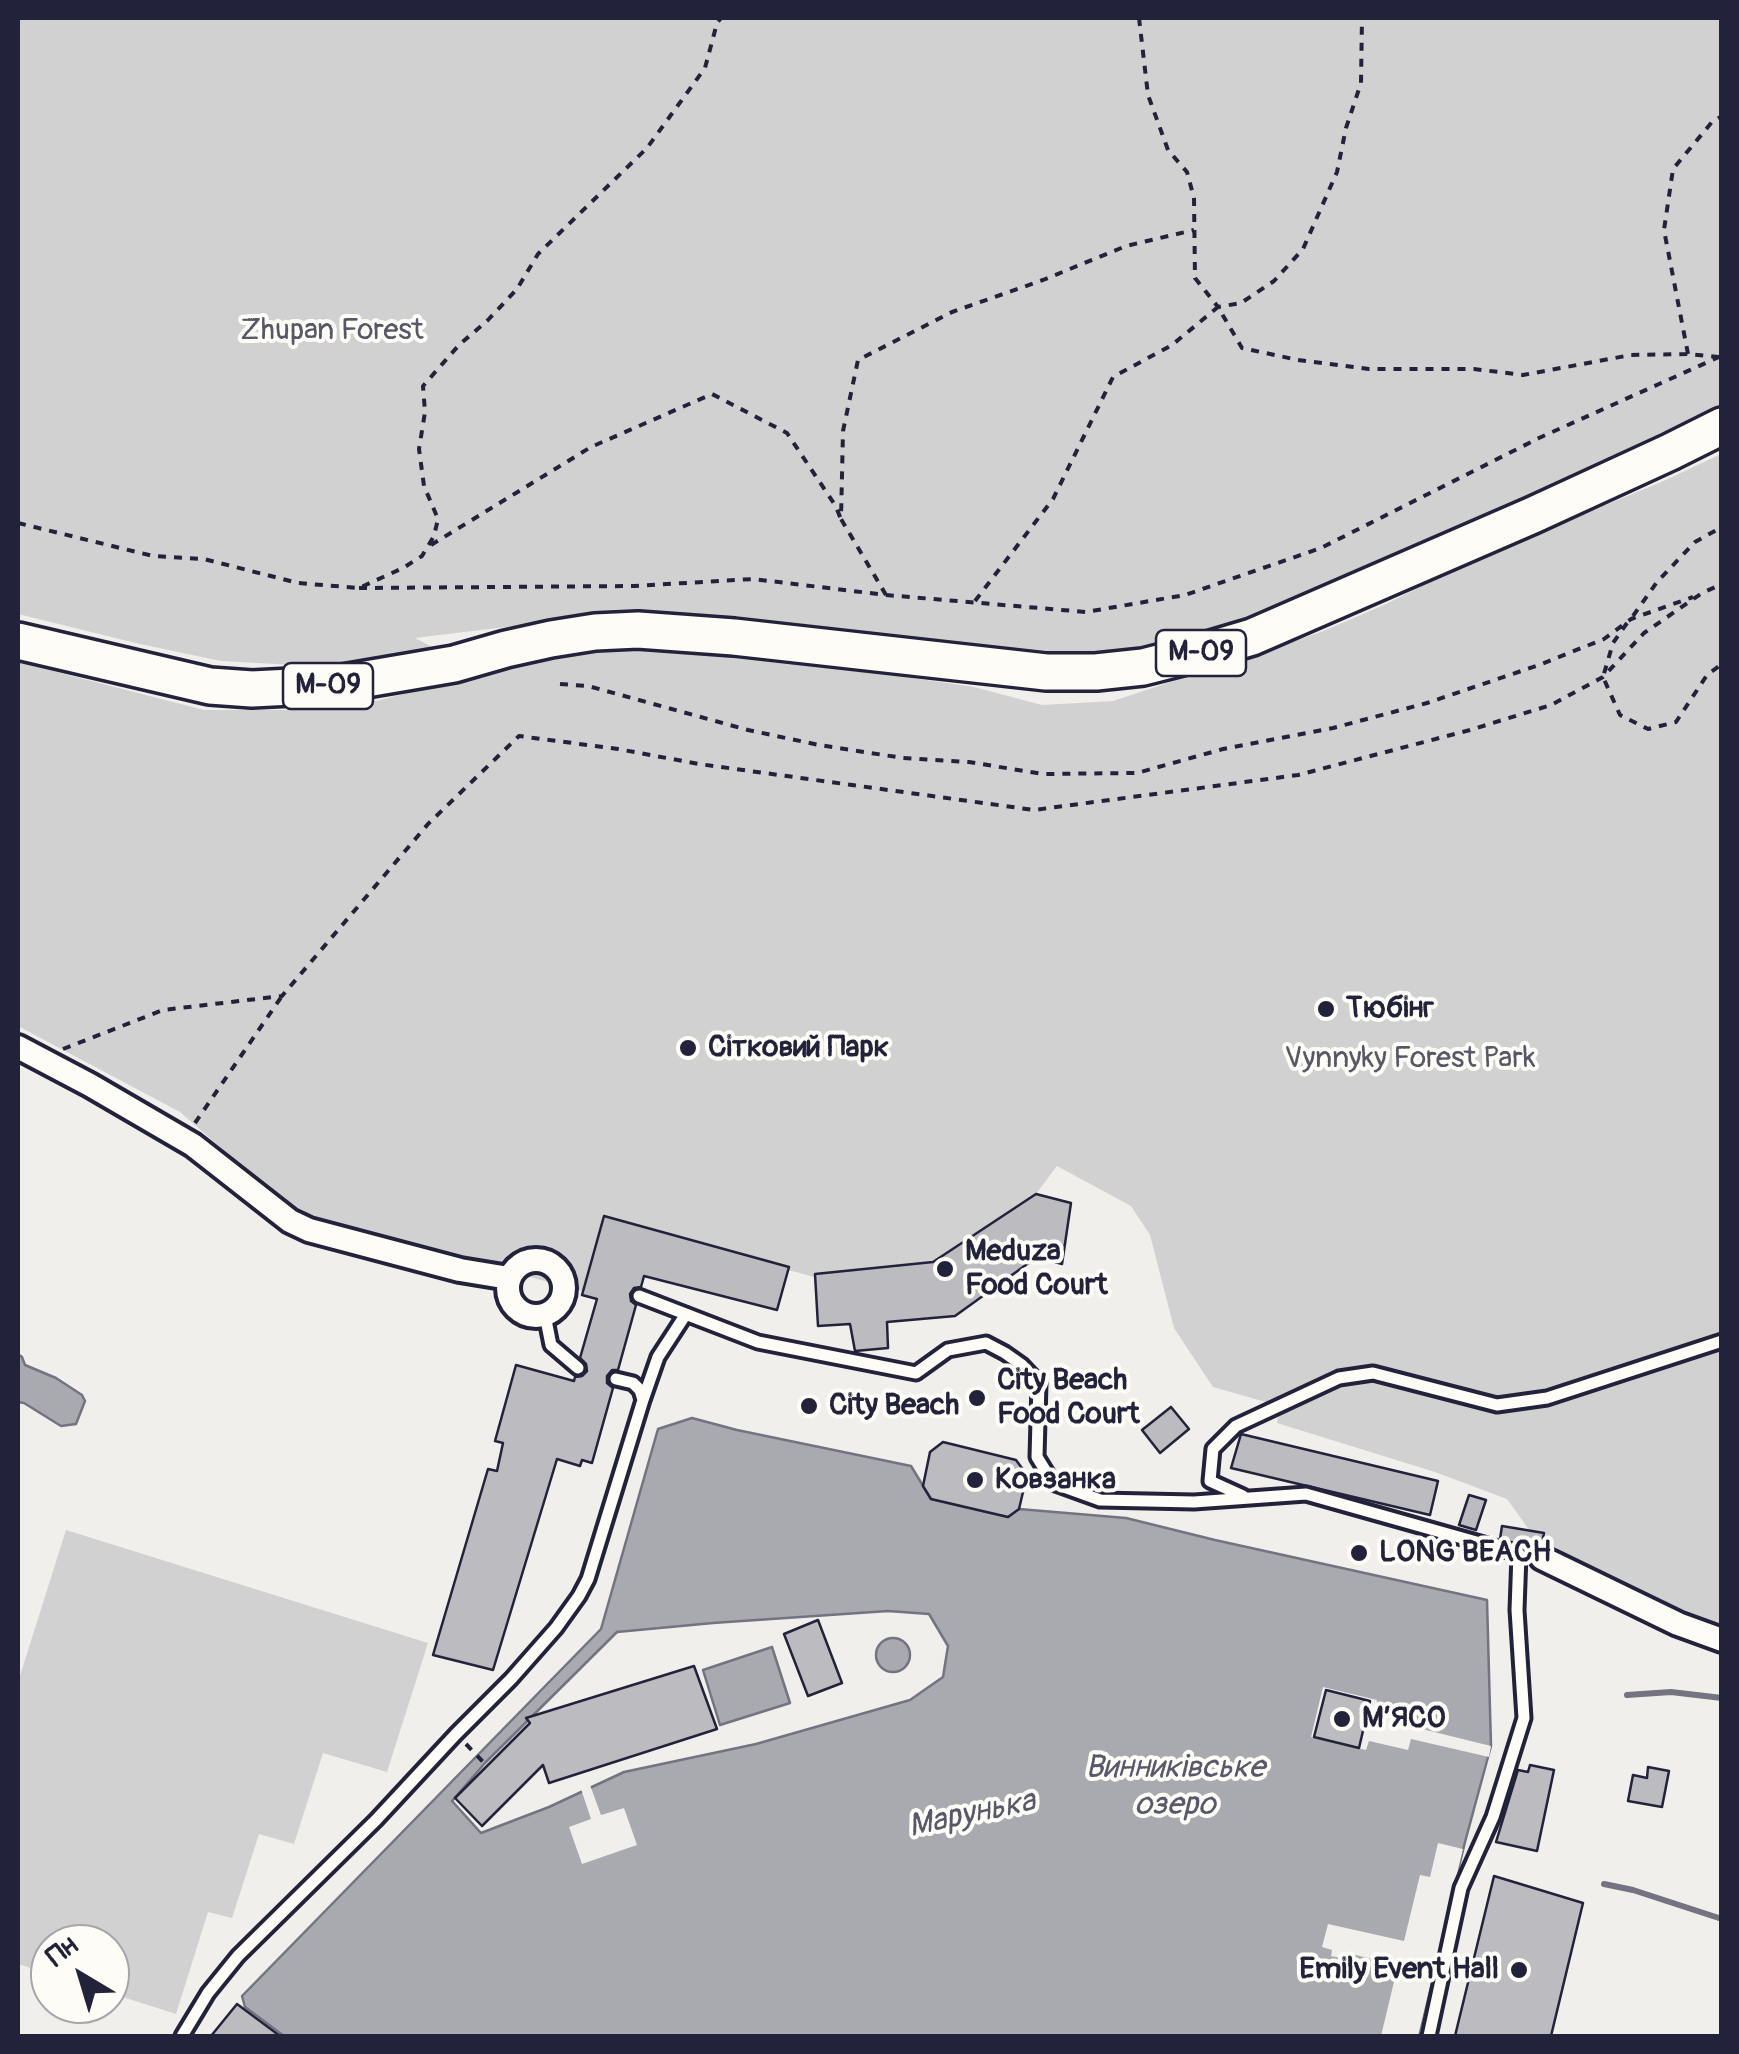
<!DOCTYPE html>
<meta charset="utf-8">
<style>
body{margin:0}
#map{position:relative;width:1739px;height:2054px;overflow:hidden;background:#f0efec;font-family:Pangolin,sans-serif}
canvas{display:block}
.frame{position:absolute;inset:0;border:20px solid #22223b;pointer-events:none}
.north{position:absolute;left:30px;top:1924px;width:100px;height:100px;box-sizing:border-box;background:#fdfcf7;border:2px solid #a5a5ac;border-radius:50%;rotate:322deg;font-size:28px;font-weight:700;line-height:40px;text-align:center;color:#22223b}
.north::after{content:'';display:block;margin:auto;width:35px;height:45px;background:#22223b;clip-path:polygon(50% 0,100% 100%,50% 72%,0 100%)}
</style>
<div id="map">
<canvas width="1739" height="2054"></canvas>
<div class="frame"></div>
<div class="north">Пн</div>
</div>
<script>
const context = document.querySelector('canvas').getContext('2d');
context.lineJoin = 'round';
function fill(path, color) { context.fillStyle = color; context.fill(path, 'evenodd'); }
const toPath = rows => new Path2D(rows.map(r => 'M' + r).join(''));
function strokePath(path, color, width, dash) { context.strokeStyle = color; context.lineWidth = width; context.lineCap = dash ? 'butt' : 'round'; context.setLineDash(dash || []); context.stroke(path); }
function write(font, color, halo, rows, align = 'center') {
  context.font = font + ' Pangolin,sans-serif'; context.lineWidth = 8; context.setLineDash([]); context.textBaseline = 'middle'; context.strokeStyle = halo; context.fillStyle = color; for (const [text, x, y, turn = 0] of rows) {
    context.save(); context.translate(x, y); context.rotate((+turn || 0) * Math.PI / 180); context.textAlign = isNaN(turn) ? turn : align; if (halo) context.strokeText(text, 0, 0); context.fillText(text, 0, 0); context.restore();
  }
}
const green = toPath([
 [18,18,1721,18,1721,414,1308,597,1200,636,1122,652,1051,657,797,635,514,626,415,638,434,648,389,657,338,663,295,665,221,661,140,644,18,614],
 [1721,454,1721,1632,1648,1606,1530,1531,1507,1499,1435,1472,1277,1423,1280,1406,1213,1387,1174,1328,1150,1235,1131,1206,1057,1166,1036,1194,1021,1205,1019,1204,933,1262,910,1268,814,1277,604,1219,582,1291,299,1216,180,1112,18,1026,18,662,204,710,317,710,352,707,475,676,480,678,604,642,776,658,974,687,1042,705,1113,701,1321,632,1386,604,1482,556,1659,483],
 [66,1530,428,1643,387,1772,323,1753,294,1844,259,1834,232,1918,208,1912,176,2014,110,1993,110,1944,50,1944,50,1974,18,1964,18,1682]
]);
const water = toPath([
 [18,1354,22,1357,25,1365,56,1378,82,1395,85,1401,76,1424,61,1426,24,1403,18,1402,18,1354],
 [692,1418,737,1430,911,1466,931,1499,1008,1517,1019,1509,1126,1518,1215,1540,1487,1600,1491,1746,1465,1842,1418,2036,284,2036,245,2007,242,1996,601,1629,658,1429,692,1418],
 [888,1611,929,1614,948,1646,943,1677,910,1700,756,1744,624,1772,549,1807,481,1833,452,1801,485,1763,617,1632,713,1623,888,1611],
 '876 1655a17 17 0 1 1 34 0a17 17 0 1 1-34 0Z',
 [772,1647,790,1703,720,1725,703,1670,772,1647]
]);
const pier = toPath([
 [1323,1687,1377,1700,1376,1709,1415,1718,1414,1727,1491,1746,1489,1757,1411,1739,1408,1750,1369,1741,1366,1750,1311,1737],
 [590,1785,601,1815,624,1808,637,1845,582,1864,569,1827,591,1819,581,1789],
 [1438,1843,1463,1849,1418,2036,1381,2036,1398,1965,1347,1953,1345,1959,1331,1956,1332,1950,1322,1947,1328,1924,1404,1941,1420,1875,1430,1877]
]);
const stream = toPath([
 [1627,1695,1671,1692,1722,1698],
 [1604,1884,1633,1890,1722,1919]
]);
const building = toPath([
 [1036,1194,1071,1203,1062,1264,1037,1257,955,1316,887,1322,888,1348,855,1351,850,1324,818,1326,815,1274,933,1262,1036,1194],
 [604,1216,789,1267,777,1310,644,1276,641,1287,634,1288,630,1294,631,1301,636,1305,618,1370,612,1370,607,1376,607,1383,613,1388,592,1463,582,1460,580,1466,557,1459,493,1670,433,1655,488,1469,497,1471,503,1443,495,1441,516,1365,574,1381,575,1377,582,1376,587,1371,586,1364,580,1358,597,1299,582,1295,604,1216],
 [1171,1407,1189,1429,1160,1453,1142,1430,1171,1407],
 [1241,1434,1438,1481,1430,1515,1231,1468,1241,1434],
 [943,1442,1016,1460,1027,1475,1019,1509,1008,1517,931,1499,923,1486,930,1452,943,1442],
 [1469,1495,1486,1500,1476,1530,1459,1525,1469,1495],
 [1502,1526,1544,1533,1542,1543,1534,1545,1529,1551,1522,1545,1500,1539,1502,1526],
 [818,1620,842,1683,808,1696,784,1634,818,1620],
 [694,1666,717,1729,549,1783,543,1765,482,1826,455,1798,530,1723,526,1718,694,1666],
 [1326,1690,1370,1701,1359,1748,1314,1737,1326,1690],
 [1530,1765,1554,1770,1537,1851,1496,1842,1518,1770,1528,1772,1530,1765],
 [1648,1767,1669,1771,1662,1807,1628,1801,1633,1775,1647,1778,1648,1767],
 [1494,1876,1583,1903,1551,2036,1455,2036,1494,1876],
 [237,2004,280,2036,211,2036,237,2004]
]);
const path = toPath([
 [1139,18,1148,95,1168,150,1187,172,1194,198,1195,278,1218,307,1241,303,1274,281,1303,249,1337,172,1346,128,1361,83,1362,18],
 [1688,354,1664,230,1673,169,1712,122,1722,116],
 [18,523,153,556,204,559,298,583,359,588,403,568,422,556,434,536,438,519,424,486,419,449,425,412,423,386,459,345,488,320,517,289,538,254,647,148,705,68,717,23,721,18],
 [431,545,591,447,712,394,787,433,835,505,841,519],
 [359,588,634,586,753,579,886,595,1086,612,1185,595,1321,548,1539,438,1719,357],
 [886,595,841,519,843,431,858,360,952,312,1043,280,1126,246,1194,230],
 [975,601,1053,499,1113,377,1172,345,1218,307,1242,348,1298,360,1369,369,1474,369,1523,375,1631,355,1688,354,1719,357],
 [1633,616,1657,582,1695,542,1722,527],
 [1627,623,1613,643,1603,677,1620,715,1648,729,1676,722,1707,675,1722,664],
 [560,684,588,686,748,730,819,745,903,758,969,762,1043,774,1137,773,1223,749,1333,728,1427,703,1539,665,1604,639,1631,619,1693,597],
 [63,1049,163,1010,282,996,428,824,519,736,618,749,699,764,1034,810,1298,775,1470,730,1551,705,1603,677,1644,633,1702,593,1722,584],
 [195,1123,282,996],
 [466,1744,485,1764]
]);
const service = toPath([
 [639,1296,758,1342,916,1373,948,1350,986,1343,1005,1353,1022,1365,1039,1383,1037,1457,1053,1483,1100,1500,1194,1502,1306,1494,1519,1554,1517,1610,1524,1718,1493,1817,1461,1888,1429,2036],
 [545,1315,551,1345,578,1368],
 [643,1400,658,1357,686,1314],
 [1243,1496,1210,1481,1213,1449,1236,1426,1339,1378,1373,1373,1497,1405,1547,1398,1722,1341],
 [182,2036,208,1993,238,1956,376,1820,456,1734,511,1679,556,1628,579,1596,588,1579,643,1400,640,1390,633,1383,616,1379]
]);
const minor = toPath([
 [18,1047,90,1085,193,1145,290,1221,309,1230,460,1270,509,1278],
 '508 1288a28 28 0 1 1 56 0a28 28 0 1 1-56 0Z',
 [1542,1558,1678,1624,1722,1640]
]);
const primary = toPath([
 [18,641,210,686,252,689,331,685,454,664,506,649,551,639,595,632,638,630,734,637,1046,672,1096,672,1143,667,1198,653,1252,637,1533,515,1670,452,1722,426]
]);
const markers = [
 [1326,1009,10,"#22223b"],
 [688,1048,10,"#22223b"],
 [945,1269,10,"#22223b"],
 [977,1398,10,"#22223b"],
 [809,1406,10,"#22223b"],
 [975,1480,10,"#22223b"],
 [1359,1553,10,"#22223b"],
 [1342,1719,10,"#22223b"],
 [1519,1970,10,"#22223b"]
];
const shields = [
 [1201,653,90],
 [328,686,90]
];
const shieldNames = [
 ["М-09",1201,653],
 ["М-09",328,686]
];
const parkNames = [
 ["Zhupan Forest",332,331],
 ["Vynnyky Forest Park",1410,1059]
];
const poiNames = [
 ["Тюбінг",1346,1009],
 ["Сітковий Парк",708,1048],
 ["Meduza",965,1252],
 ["Food Court",965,1286],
 ["City Beach",997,1381],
 ["Food Court",997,1415],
 ["City Beach",829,1406],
 ["Ковзанка",995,1480],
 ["LONG BEACH",1379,1553],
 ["М’ЯСО",1362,1719],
 ["Emily Event Hall",1499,1970,"right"]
];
const waterNames = [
 ["Винниківське",1175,1769],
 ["озеро",1175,1806],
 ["Марунька",972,1815,-12]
];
fill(green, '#d2d1d1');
fill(water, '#a9a9b0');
strokePath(water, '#737381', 2.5);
fill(pier, '#f0efec');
strokePath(stream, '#737381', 6);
fill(building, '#bcbcc0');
strokePath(building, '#22223b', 2.5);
strokePath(service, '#22223b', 19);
strokePath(minor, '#22223b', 30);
strokePath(primary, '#22223b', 42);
strokePath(path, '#22223b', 4, [8, 8]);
strokePath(service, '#fdfcf7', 11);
strokePath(minor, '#fdfcf7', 22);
strokePath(primary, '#fdfcf7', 35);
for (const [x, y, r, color] of markers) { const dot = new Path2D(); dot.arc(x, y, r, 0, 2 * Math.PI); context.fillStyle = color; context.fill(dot); strokePath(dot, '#fdfcf7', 4); }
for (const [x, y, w] of shields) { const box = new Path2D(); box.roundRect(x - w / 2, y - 23, w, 46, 8); context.fillStyle = '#fdfcf7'; context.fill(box); strokePath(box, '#22223b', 2.5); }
write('bold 28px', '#22223b', null, shieldNames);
write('30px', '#575768', '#fdfcf7', parkNames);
write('bold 30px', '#22223b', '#fdfcf7', poiNames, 'left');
write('italic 32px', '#58586a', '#fdfcf7', waterNames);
</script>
